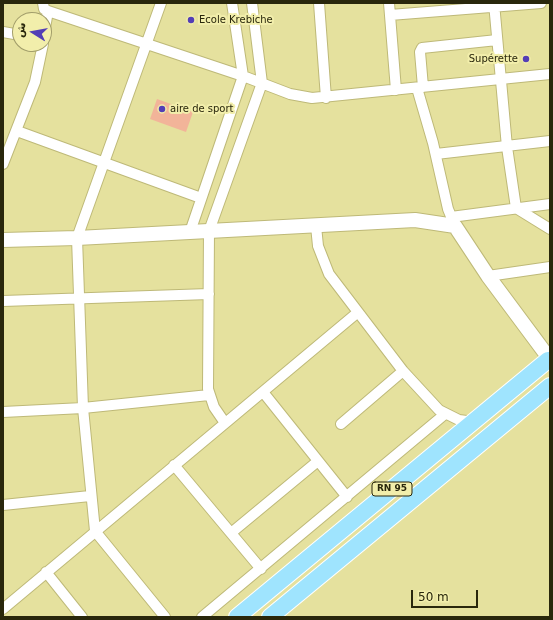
<!DOCTYPE html>
<meta charset="utf-8">
<style>
body{margin:0}
#map{position:relative;width:553px;height:620px;overflow:hidden;background:#e5e19e;font-family:"DejaVu Sans","Noto Naskh Arabic",sans-serif}
canvas{display:block}
.frame{position:absolute;inset:0;border:4px solid #29270c;pointer-events:none}
.north{position:absolute;left:12px;top:12px;width:40px;height:40px;box-sizing:border-box;background:#f2eeab;border:1px solid #a29e6b;border-radius:50%;rotate:281deg;font-size:11px;font-weight:700;line-height:16px;text-align:center;color:#29270c}
.north::after{content:'';display:block;margin:auto;width:14px;height:18px;background:#533eb6;clip-path:polygon(50% 0,100% 100%,50% 72%,0 100%)}
.scale{position:absolute;left:411px;top:590px;width:67px;height:18px;box-sizing:border-box;border:2px solid #29270c;border-top:0;padding-left:5px;font-size:12px;line-height:14px;white-space:nowrap;color:#29270c;-webkit-text-stroke:3px #f2eeab;paint-order:stroke}
</style>
<div id="map">
<canvas width="553" height="620"></canvas>
<div class="frame"></div>
<div class="north">ش</div>
<div class="scale">50 m</div>
</div>
<script>
const context = document.querySelector('canvas').getContext('2d');
context.lineJoin = 'round';
function fill(path, color) { context.fillStyle = color; context.fill(path, 'evenodd'); }
const toPath = rows => new Path2D(rows.map(r => 'M' + r).join(''));
function strokePath(path, color, width, dash) { context.strokeStyle = color; context.lineWidth = width; context.lineCap = dash ? 'butt' : 'round'; context.setLineDash(dash || []); context.stroke(path); }
function write(font, color, halo, rows, align = 'center') {
  context.font = font + ' "DejaVu Sans",sans-serif'; context.lineWidth = 4; context.setLineDash([]); context.textBaseline = 'middle'; context.strokeStyle = halo; context.fillStyle = color; for (const [text, x, y, turn = 0] of rows) {
    context.save(); context.translate(x, y); context.rotate((+turn || 0) * Math.PI / 180); context.textAlign = isNaN(turn) ? turn : align; if (halo) context.strokeText(text, 0, 0); context.fillText(text, 0, 0); context.restore();
  }
}
const green = toPath([
 [157,99,193,112,186,132,150,119]
]);
const minor = toPath([
 [43,3,44,9,48,11,243,76,290,94,312,98,550,74],
 [161,3,77,238,83,408,95,531,165,617],
 [319,3,326,98],
 [389,3,396,90],
 [494,3,507,147,516,208,550,229],
 [390,15,541,3],
 [3,32,20,35],
 [44,34,48,11],
 [423,87,420,52,422,48,497,40],
 [417,88,433,143,448,209,455,226],
 [17,131,201,198],
 [436,154,550,141],
 [3,164,35,82,43,44],
 [451,217,550,204],
 [316,226,318,246,329,274,403,371,439,410,459,420,474,422],
 [190,232,243,76,232,3],
 [488,276,550,267],
 [3,301,209,294],
 [263,392,347,497],
 [3,412,83,408,209,395],
 [225,423,214,407,208,389,209,231,262,83,252,3],
 [341,424,403,371],
 [174,465,261,569],
 [3,505,90,496],
 [231,533,318,461],
 [46,572,82,617],
 [3,609,357,313],
 [202,617,445,414]
]);
const secondary = toPath([
 [3,240,77,238,415,220,455,226,488,276,549,358]
]);
const trunk = toPath([
 [237,617,548,360],
 [270,617,550,386]
]);
const markers = [
 [191,20,4,"#533eb6"],
 [526,59,4,"#533eb6"],
 [162,109,4,"#533eb6"]
];
const shields = [
 [392,489,40]
];
const shieldNames = [
 ["RN 95",392,489]
];
const poiNames = [
 ["Ecole Krebiche",199,20],
 ["Supérette",518,59,"right"],
 ["aire de sport",170,109]
];
fill(green, '#f2b499');
strokePath(minor, '#beb978', 12);
strokePath(secondary, '#beb978', 16);
strokePath(trunk, '#fff', 18);
strokePath(minor, '#fff', 10);
strokePath(secondary, '#fff', 14);
strokePath(trunk, '#9fe4fe', 16);
for (const [x, y, r, color] of markers) { const dot = new Path2D(); dot.arc(x, y, r, 0, 2 * Math.PI); context.fillStyle = color; context.fill(dot); strokePath(dot, '#f2eeab', 1.5); }
for (const [x, y, w] of shields) { const box = new Path2D(); box.roundRect(x - w / 2, y - 7, w, 14, 3); context.fillStyle = '#f2eeab'; context.fill(box); strokePath(box, '#29270c', 1); }
write('bold 9px', '#29270c', null, shieldNames);
write('10px', '#29270c', '#f2eeab', poiNames, 'left');
</script>
